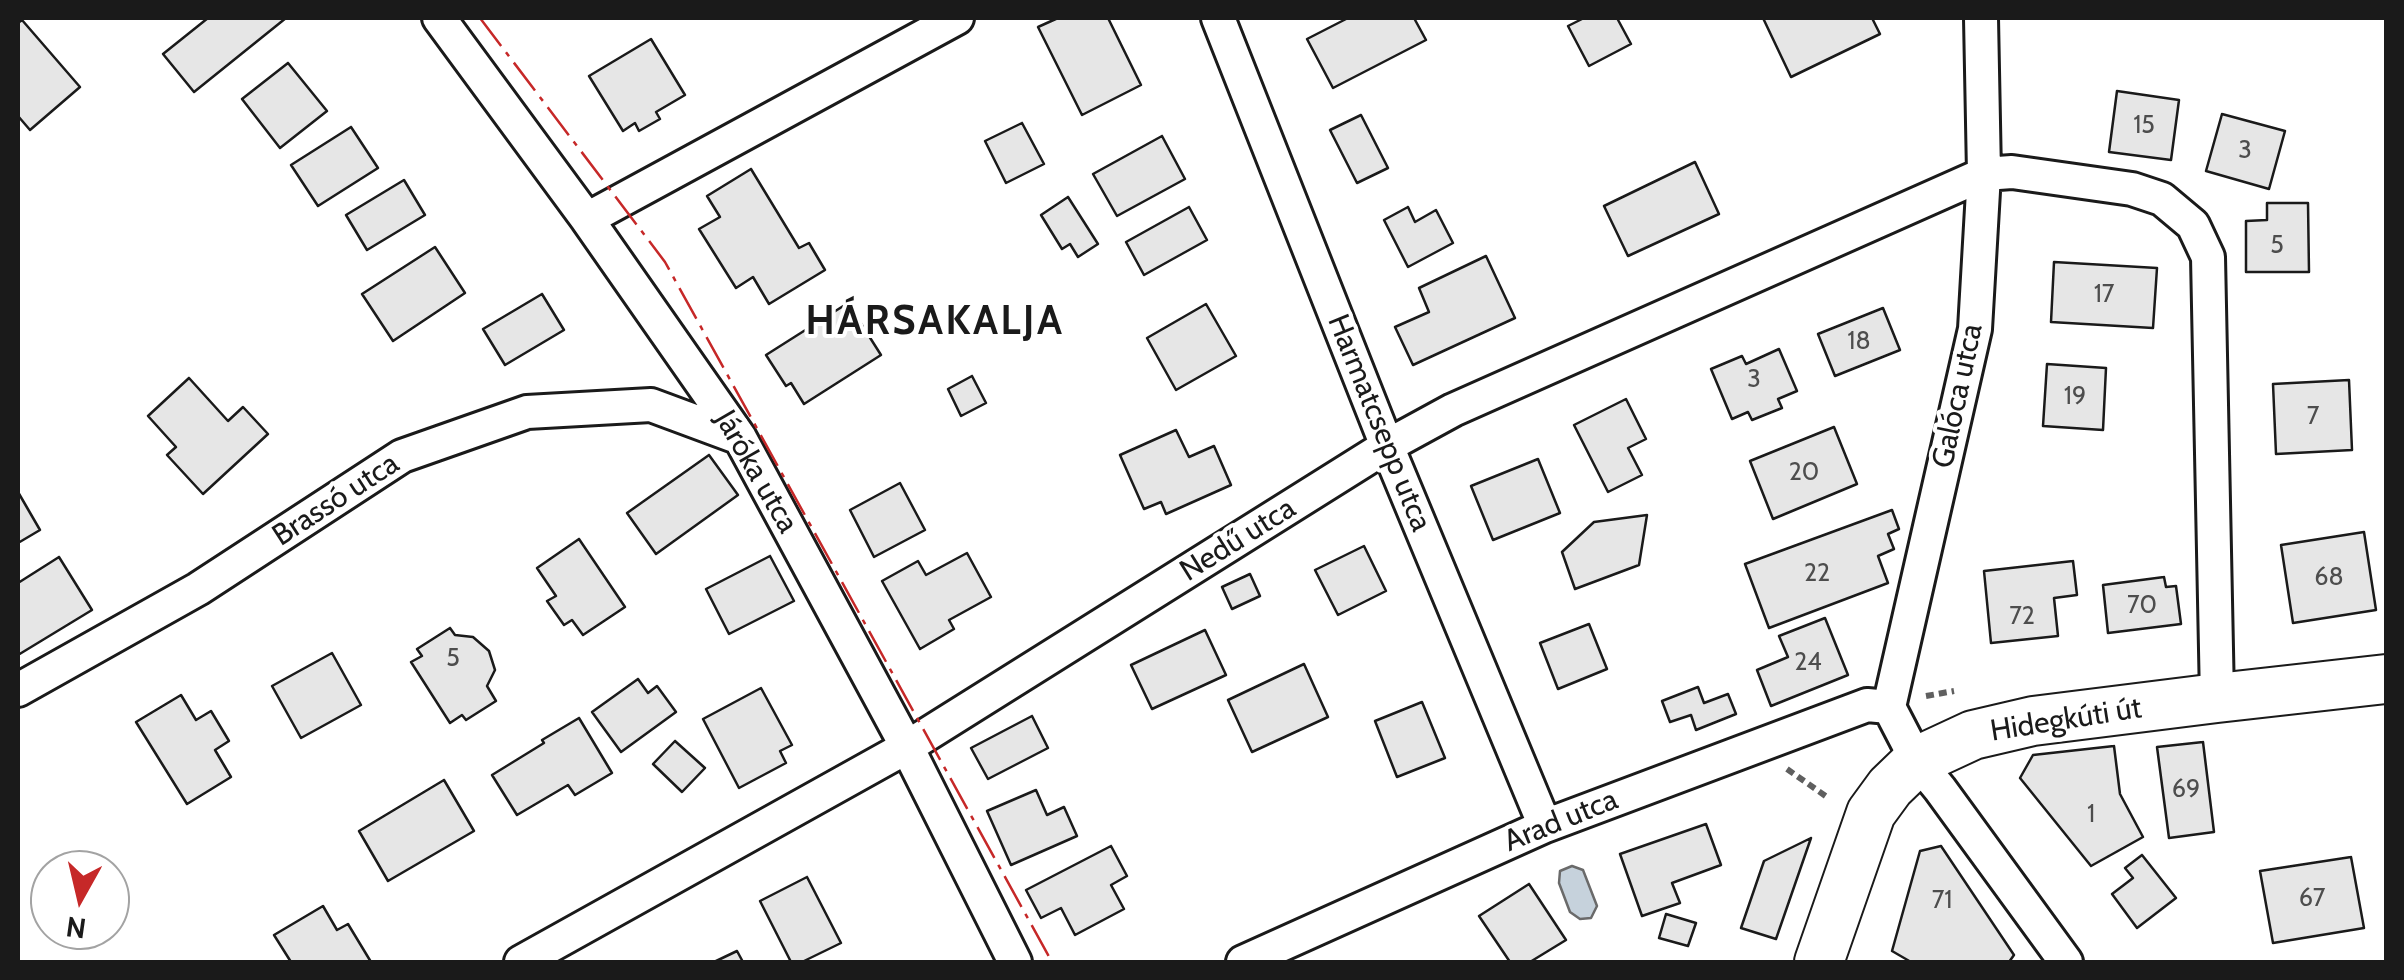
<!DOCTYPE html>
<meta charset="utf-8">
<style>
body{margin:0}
#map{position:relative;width:2404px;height:980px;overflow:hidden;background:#fff;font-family:Cabin,sans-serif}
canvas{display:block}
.frame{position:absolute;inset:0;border:20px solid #1a1a1a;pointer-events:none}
.north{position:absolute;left:30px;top:850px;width:100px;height:100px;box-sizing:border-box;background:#fff;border:2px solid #a3a3a3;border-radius:50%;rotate:188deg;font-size:28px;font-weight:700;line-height:40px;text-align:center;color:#1a1a1a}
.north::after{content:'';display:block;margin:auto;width:35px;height:45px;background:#c62828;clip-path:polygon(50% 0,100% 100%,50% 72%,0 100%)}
</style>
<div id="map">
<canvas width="2404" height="980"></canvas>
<div class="frame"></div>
<div class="north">N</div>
</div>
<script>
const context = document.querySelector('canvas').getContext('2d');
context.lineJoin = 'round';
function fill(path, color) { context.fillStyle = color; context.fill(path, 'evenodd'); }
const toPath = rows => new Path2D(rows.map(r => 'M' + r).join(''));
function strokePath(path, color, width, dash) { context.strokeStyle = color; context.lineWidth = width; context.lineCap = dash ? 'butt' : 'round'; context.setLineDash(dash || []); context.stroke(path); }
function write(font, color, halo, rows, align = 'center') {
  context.font = font + ' Cabin,sans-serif'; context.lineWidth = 8; context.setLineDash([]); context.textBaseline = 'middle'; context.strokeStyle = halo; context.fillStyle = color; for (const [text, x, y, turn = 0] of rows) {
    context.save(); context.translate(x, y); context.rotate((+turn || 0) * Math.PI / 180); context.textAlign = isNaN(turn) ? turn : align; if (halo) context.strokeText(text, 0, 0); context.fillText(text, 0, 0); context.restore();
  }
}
const water = toPath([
 [1572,866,1583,870,1597,906,1591,918,1580,919,1570,912,1559,883,1560,871,1572,866]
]);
const building = toPath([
 [208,18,286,18,194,92,163,54,208,18],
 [1058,18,1108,18,1141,85,1082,115,1038,27,1058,18],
 [1348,18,1414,18,1426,40,1333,88,1307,39,1348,18],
 [1584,18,1617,18,1631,44,1589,66,1568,26,1584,18],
 [1763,18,1872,18,1880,34,1791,77,1763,18],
 [22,20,80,87,30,130,18,116,18,23,22,20],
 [651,39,685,95,656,112,660,119,639,131,635,123,623,131,589,76,651,39],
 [288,63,327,111,280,148,242,99,288,63],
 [2117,91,2179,100,2171,160,2109,152,2117,91],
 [2222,114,2285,131,2269,189,2206,171,2222,114],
 [1361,115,1388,168,1357,183,1330,130,1361,115],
 [1022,123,1044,164,1006,183,985,141,1022,123],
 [351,127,378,168,318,206,291,165,351,127],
 [1162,136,1185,179,1117,216,1093,174,1162,136],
 [1695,162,1719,214,1628,256,1604,206,1695,162],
 [751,169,799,248,809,243,825,270,769,304,753,277,736,288,699,229,720,217,707,196,751,169],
 [404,180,425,215,367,250,346,215,404,180],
 [1068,197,1098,244,1078,257,1070,244,1062,249,1041,215,1068,197],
 [2267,203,2308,203,2309,272,2246,272,2246,221,2267,220,2267,203],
 [1189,207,1207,240,1144,275,1126,242,1189,207],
 [1408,207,1415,222,1436,210,1453,243,1408,267,1384,220,1408,207],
 [435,247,465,293,393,341,362,294,435,247],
 [1486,256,1515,318,1413,365,1395,327,1429,312,1419,288,1486,256],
 [2054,262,2157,268,2153,328,2051,322,2054,262],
 [542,294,564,330,505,365,483,329,542,294],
 [848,303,881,355,804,404,791,383,786,386,766,355,848,303],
 [1206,304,1236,356,1176,390,1147,338,1206,304],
 [1883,308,1900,350,1835,376,1818,334,1883,308],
 [1779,349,1797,391,1778,399,1782,408,1752,420,1748,412,1732,419,1711,369,1742,356,1746,364,1779,349],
 [2047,364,2106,368,2103,430,2043,426,2047,364],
 [972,376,986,403,961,416,948,389,972,376],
 [189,378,228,421,243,407,268,434,203,494,167,455,176,447,148,416,189,378],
 [2349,380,2352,450,2276,454,2273,384,2349,380],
 [1626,399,1646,439,1628,448,1642,475,1608,492,1574,425,1626,399],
 [1834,427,1857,484,1773,519,1750,461,1834,427],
 [1176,430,1189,457,1214,446,1231,485,1166,514,1161,502,1144,509,1120,455,1176,430],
 [709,455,738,495,656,554,627,513,709,455],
 [1538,459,1560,513,1493,540,1471,486,1538,459],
 [900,483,925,530,874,557,850,510,900,483],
 [18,492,40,530,18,543,18,492],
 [1892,510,1899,529,1888,534,1894,549,1878,556,1888,583,1769,628,1745,564,1892,510],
 [1647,515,1639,565,1575,589,1562,552,1594,522,1647,515],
 [2364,532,2376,610,2293,623,2281,545,2364,532],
 [579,539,625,607,583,635,572,620,564,625,547,601,556,596,537,568,579,539],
 [1364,546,1386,591,1338,615,1315,570,1364,546],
 [967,553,991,597,949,620,954,629,920,649,882,581,918,561,926,575,967,553],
 [770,556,794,601,729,634,706,589,770,556],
 [59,557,92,610,18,655,18,583,59,557],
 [2073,561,2077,595,2054,598,2058,636,1991,643,1984,571,2073,561],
 [1250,574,1260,596,1232,609,1222,587,1250,574],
 [2164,577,2166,587,2176,586,2181,624,2108,633,2103,585,2164,577],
 [1825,618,1848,675,1771,706,1757,670,1788,657,1779,636,1825,618],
 [1589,624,1607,669,1558,689,1540,643,1589,624],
 [450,628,455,635,473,637,489,651,495,670,487,686,496,701,466,720,462,715,450,723,411,662,422,656,417,649,450,628],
 [1205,630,1226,675,1152,709,1131,665,1205,630],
 [332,653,361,705,301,738,272,686,332,653],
 [1304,664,1328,717,1252,752,1228,700,1304,664],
 [638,679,648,693,657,686,676,712,621,752,592,712,638,679],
 [1698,687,1704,703,1728,694,1736,714,1696,730,1691,715,1670,722,1662,701,1698,687],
 [761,688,792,745,780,751,786,763,739,788,703,719,761,688],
 [181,695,196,720,211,711,229,741,215,750,231,777,187,804,136,722,181,695],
 [1422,702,1445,758,1397,777,1375,721,1422,702],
 [1032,716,1048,748,988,779,971,748,1032,716],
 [579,718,612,773,575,795,568,785,517,815,492,775,544,743,542,740,579,718],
 [675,741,705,768,682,792,653,764,675,741],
 [2203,742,2214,832,2169,838,2157,747,2203,742],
 [2114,746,2120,794,2143,837,2091,866,2020,778,2033,755,2114,746],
 [444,780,474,831,388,881,359,831,444,780],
 [1036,790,1047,815,1064,807,1077,836,1011,865,987,811,1036,790],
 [1706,824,1721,865,1672,883,1680,903,1642,916,1620,854,1706,824],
 [1811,838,1776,939,1741,928,1764,861,1811,838],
 [1111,846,1127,876,1111,885,1124,909,1075,935,1061,908,1041,918,1026,890,1111,846],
 [1941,846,2014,955,2009,962,1911,962,1892,951,1920,851,1941,846],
 [2142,855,2176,898,2137,928,2112,894,2133,878,2125,868,2142,855],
 [2351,857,2364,928,2273,943,2260,871,2351,857],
 [807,877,841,943,802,962,791,962,760,901,807,877],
 [1529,884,1566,940,1530,962,1510,962,1479,916,1529,884],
 [323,906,337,930,348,924,371,962,291,962,274,935,323,906],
 [1666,914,1696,923,1688,946,1659,938,1666,914],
 [737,951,743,962,714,962,737,951]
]);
const path = toPath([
 [1926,696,1954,691],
 [1787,769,1827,797]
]);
const minor = toPath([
 [439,18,587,219,740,438,907,747,1015,962],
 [1218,18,1387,446,1545,826],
 [1981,18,1984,174,1975,329,1889,707,1917,761,1940,789,2066,962],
 [587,219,957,18],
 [18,690,198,589,402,456,527,412,651,405,740,438],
 [521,962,907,747,1387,446,1453,410,1984,174,2012,172,2132,189,2162,199,2193,225,2208,257,2217,698],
 [1243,962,1545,826,1867,705,1889,707]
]);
const secondary = toPath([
 [1819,962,1871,813,1890,787,1917,761,1973,735,2033,721,2217,698,2386,679]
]);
const power = toPath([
 [480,18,665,262,1052,962]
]);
const numberNames = [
 ["15",2144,126],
 ["3",2245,151],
 ["5",2277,246],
 ["17",2104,295],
 ["18",1859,342],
 ["3",1754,380],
 ["19",2075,397],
 ["7",2313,417],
 ["20",1804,473],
 ["22",1817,574],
 ["68",2329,578],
 ["70",2142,606],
 ["72",2022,617],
 ["5",453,659],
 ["24",1808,663],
 ["69",2186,790],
 ["1",2091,815],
 ["67",2312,899],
 ["71",1942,901]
];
const streetNames = [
 ["Galóca utca",1958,396,-78],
 ["Harmatcsepp utca",1379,423,68],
 ["Járóka utca",756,472,60],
 ["Brassó utca",336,500,-33],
 ["Nedű utca",1238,540,-32],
 ["Hidegkúti út",2066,720,-9],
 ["Arad utca",1561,821,-22]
];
const districtNames = [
 ["HÁRSAKALJA",935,322]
];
fill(water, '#c6d2dc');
strokePath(water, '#6a6a6a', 2.5);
fill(building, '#e6e6e6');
strokePath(building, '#1a1a1a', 2.5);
strokePath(minor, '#1a1a1a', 38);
strokePath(secondary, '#1a1a1a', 52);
strokePath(path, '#5f5f5f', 6, [8, 5]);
strokePath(minor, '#fff', 32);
strokePath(secondary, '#fff', 48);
strokePath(power, '#c62828', 2.5, [35, 8, 5, 8]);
write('25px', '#4d4d4d', null, numberNames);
write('30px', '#1a1a1a', '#fff', streetNames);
context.letterSpacing = '2.5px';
write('bold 40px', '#1a1a1a', '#fff', districtNames);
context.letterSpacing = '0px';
</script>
